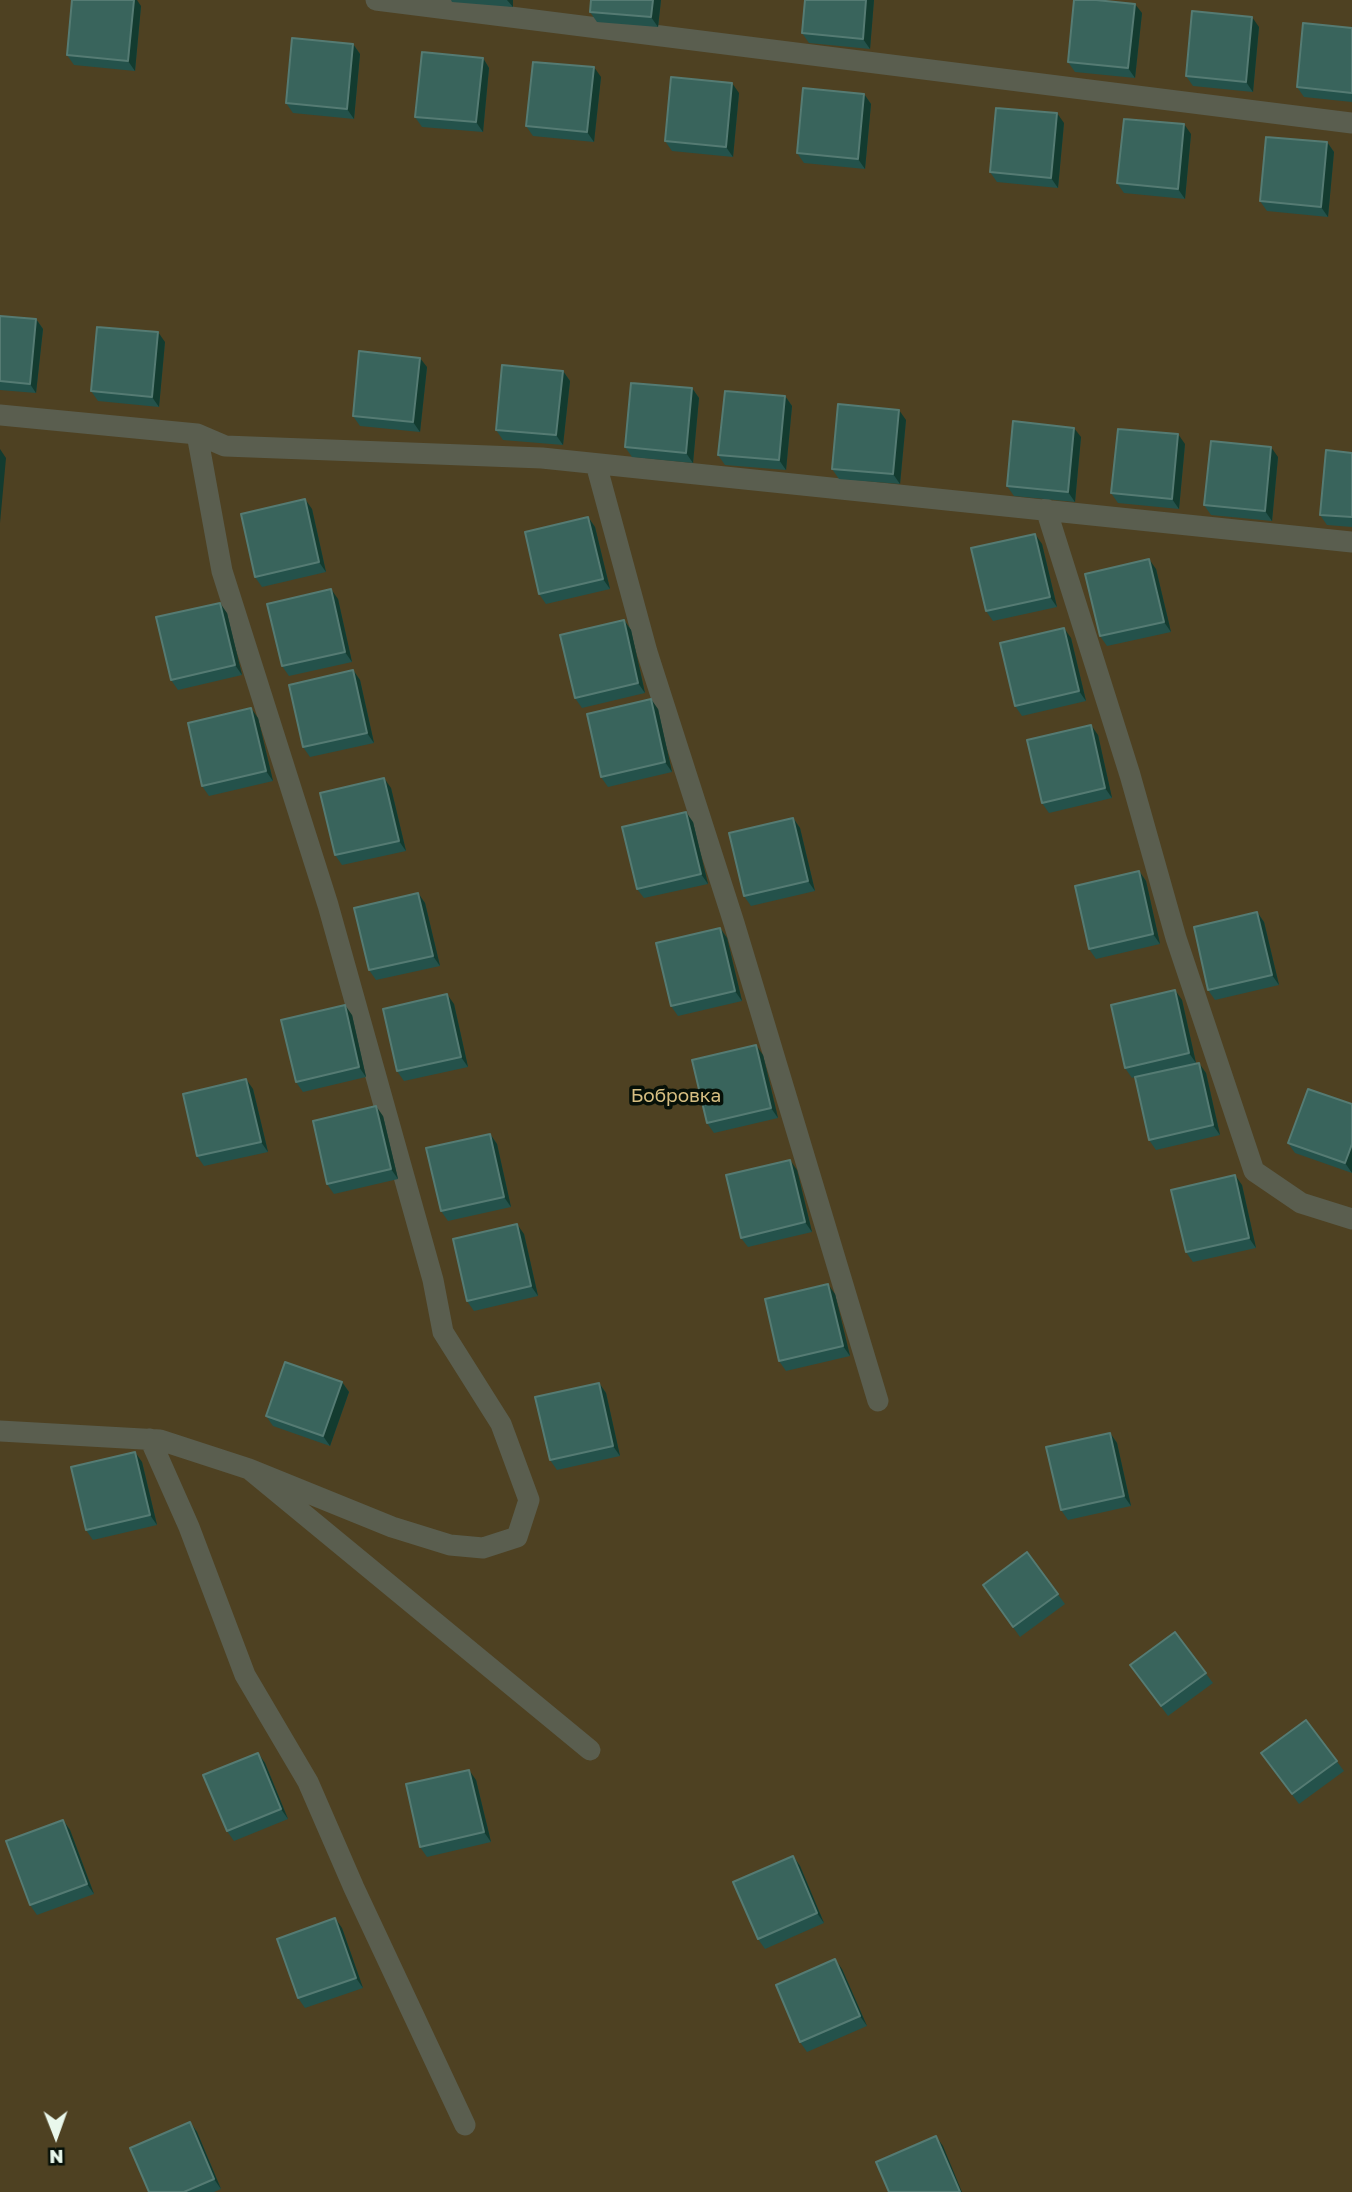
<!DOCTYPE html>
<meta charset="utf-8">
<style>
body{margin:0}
#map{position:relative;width:1352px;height:2192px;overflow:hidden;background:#112a18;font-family:"Golos Text",sans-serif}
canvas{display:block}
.north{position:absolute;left:21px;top:2101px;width:70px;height:70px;-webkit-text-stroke:5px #061008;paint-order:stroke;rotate:179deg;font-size:19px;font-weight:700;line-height:28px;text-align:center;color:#e9f8ec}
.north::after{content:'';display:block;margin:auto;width:24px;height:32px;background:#e9f8ec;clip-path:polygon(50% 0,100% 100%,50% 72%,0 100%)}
</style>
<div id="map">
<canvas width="1352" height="2192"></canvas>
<div class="north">N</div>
</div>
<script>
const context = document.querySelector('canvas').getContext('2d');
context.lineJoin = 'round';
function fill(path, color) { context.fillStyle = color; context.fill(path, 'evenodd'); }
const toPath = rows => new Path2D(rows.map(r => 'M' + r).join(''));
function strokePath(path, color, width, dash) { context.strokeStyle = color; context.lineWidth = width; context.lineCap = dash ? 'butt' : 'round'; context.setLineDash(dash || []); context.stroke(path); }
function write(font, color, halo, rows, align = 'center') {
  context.font = font + ' "Golos Text",sans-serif'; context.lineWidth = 7; context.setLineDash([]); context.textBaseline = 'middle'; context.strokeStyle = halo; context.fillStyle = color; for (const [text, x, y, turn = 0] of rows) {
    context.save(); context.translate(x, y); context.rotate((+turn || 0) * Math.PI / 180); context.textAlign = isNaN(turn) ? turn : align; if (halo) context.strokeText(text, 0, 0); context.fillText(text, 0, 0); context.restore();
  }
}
const green = toPath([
 [0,0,1352,0,1352,2192,0,2192]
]);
const minor = toPath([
 [376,0,1352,123],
 [0,415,197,434,225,446,542,458,1352,542],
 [197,434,222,571,328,905,433,1280,443,1332,501,1424,529,1500,517,1537,483,1548,450,1545,392,1527,249,1469],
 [596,464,647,652,734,923,878,1401],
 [1046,509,1130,775,1176,938,1254,1171,1301,1203,1352,1219],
 [0,1431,160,1440,249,1469,590,1750],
 [150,1439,189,1527,245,1675,308,1782,354,1888,465,2125]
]);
const wall = toPath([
 [451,0,513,0,513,7,452,2],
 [661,0,658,27,597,22,590,12],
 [805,0,874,0,870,49,809,43,802,33],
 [141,6,135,71,74,65,67,55],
 [1142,13,1135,78,1075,72,1068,62],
 [1259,27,1253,92,1193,86,1186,76],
 [1352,28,1352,102,1304,97,1297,87],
 [353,44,360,54,354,119,293,113,286,103],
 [483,58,489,68,483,132,422,127,415,117],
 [601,77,594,142,533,136,526,126],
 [739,93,733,157,672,151,665,141],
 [864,94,871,104,865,169,804,163,797,153],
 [1064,123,1058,188,997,182,990,172],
 [1191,134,1185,199,1124,193,1117,183],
 [1327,142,1334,152,1328,217,1267,211,1260,201],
 [0,316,36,319,43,329,36,393,0,390],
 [165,342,159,407,98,401,91,391],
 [427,367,420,432,360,426,353,416],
 [563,371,570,381,563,445,503,440,496,430],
 [692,388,699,398,693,463,632,457,625,447],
 [785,396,792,406,786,470,725,465,718,455],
 [906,420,900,484,839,479,832,469],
 [1081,437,1075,502,1014,496,1007,486],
 [1185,444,1179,509,1118,503,1111,493],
 [1352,453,1352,527,1327,525,1320,515],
 [1278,457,1272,521,1211,515,1204,505],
 [312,509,326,572,262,587,255,577],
 [588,517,595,527,610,589,546,604,539,594],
 [1042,544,1057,607,993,621,986,611],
 [1156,569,1171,632,1107,646,1100,636],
 [338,599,352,662,289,676,282,666],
 [227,613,242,675,178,690,171,680],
 [624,620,631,630,645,693,582,708,575,698],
 [1071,638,1086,701,1022,716,1015,706],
 [353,670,360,680,374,743,310,757,303,747],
 [658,709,672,772,608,787,601,777],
 [258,718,273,781,209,796,202,786],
 [1098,735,1112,798,1049,813,1042,803],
 [391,788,406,851,342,865,335,855],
 [793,818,800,828,815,891,751,906,744,896],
 [693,822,708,884,644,898,637,889],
 [1139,871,1146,881,1160,944,1096,959,1089,949],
 [418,893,425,903,440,966,376,980,369,970],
 [1257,912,1264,922,1279,985,1215,1000,1208,990],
 [720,928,727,938,742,1001,678,1016,671,1006],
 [1182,1000,1196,1063,1206,1073,1220,1135,1156,1150,1149,1140,1135,1077,1132,1078,1125,1068],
 [454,1004,468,1067,404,1081,397,1071],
 [352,1015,366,1077,303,1092,296,1082],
 [763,1055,778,1118,714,1133,707,1123],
 [253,1089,268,1152,204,1166,197,1156],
 [1352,1104,1352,1173,1295,1153,1288,1143],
 [383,1116,398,1179,334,1194,327,1184],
 [490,1134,497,1144,511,1207,448,1221,441,1211],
 [797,1170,812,1232,748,1247,741,1238],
 [1242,1185,1256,1248,1193,1262,1186,1252],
 [524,1234,538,1296,474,1311,467,1301],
 [835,1294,850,1356,786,1371,779,1361],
 [342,1382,349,1392,330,1446,273,1426,266,1416],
 [599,1383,606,1393,620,1456,557,1470,550,1460],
 [1110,1433,1117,1443,1131,1506,1068,1520,1061,1510],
 [142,1462,157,1525,93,1540,86,1530],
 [1027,1552,1065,1604,1020,1637,983,1585],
 [1175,1632,1213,1683,1168,1716,1130,1665],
 [1306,1720,1344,1771,1299,1804,1261,1753],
 [258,1753,265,1763,288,1819,234,1841,227,1831],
 [476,1780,491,1842,427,1857,420,1847],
 [63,1820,70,1830,94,1894,37,1915,30,1905],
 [793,1856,800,1866,824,1923,765,1949,758,1939],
 [342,1928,363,1988,305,2008,298,1998],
 [842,1969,867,2026,807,2052,800,2042],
 [190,2122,197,2132,221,2189,214,2192,149,2192]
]);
const shadedWall = toPath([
 [134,0,137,0,141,6,135,71,128,61],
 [507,0,513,0,513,7],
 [653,0,661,0,658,27,651,17],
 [866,0,874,0,870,49,863,39],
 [1135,4,1142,13,1135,78,1128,68],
 [1252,17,1259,27,1253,92,1246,82],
 [353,44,360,54,354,119,347,109],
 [483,58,489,68,483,132,476,122],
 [594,67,601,77,594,142,587,132],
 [732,83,739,93,733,157,726,147],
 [864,94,871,104,865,169,858,159],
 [1057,113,1064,123,1058,188,1051,178],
 [1184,124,1191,134,1185,199,1178,189],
 [1327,142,1334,152,1328,217,1321,207],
 [36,319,43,329,36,393,30,384],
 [158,332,165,342,159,407,152,397],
 [420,358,427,367,420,432,413,422],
 [563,371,570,381,563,445,556,435],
 [692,388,699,398,693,463,686,453],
 [785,396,792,406,786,470,779,460],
 [899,410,906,420,900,484,893,474],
 [1074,428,1081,437,1075,502,1068,492],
 [1178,434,1185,444,1179,509,1172,499],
 [1271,447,1278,457,1272,521,1265,511],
 [0,449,6,458,0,523],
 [305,499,312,509,326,572,319,562],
 [588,517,595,527,610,589,603,579],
 [1035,534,1042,544,1057,607,1050,597],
 [1149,559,1156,569,1171,632,1164,622],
 [331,589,338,599,352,662,345,652],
 [220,603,227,613,242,675,235,665],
 [624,620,631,630,645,693,638,683],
 [1064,628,1071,638,1086,701,1079,691],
 [353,670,360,680,374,743,367,733],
 [651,699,658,709,672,772,665,762],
 [251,708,258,718,273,781,266,771],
 [1091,725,1098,735,1112,798,1105,788],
 [384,778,391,788,406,851,399,841],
 [686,812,693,822,708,884,701,874],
 [793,818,800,828,815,891,808,881],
 [1139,871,1146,881,1160,944,1153,934],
 [418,893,425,903,440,966,433,956],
 [1257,912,1264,922,1279,985,1272,975],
 [720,928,727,938,742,1001,735,991],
 [1175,990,1182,1000,1196,1063,1189,1053],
 [447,994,454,1004,468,1067,461,1057],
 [345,1005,352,1015,366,1077,359,1067],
 [756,1045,763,1055,778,1118,771,1108],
 [1199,1063,1206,1073,1220,1135,1213,1125],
 [246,1079,253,1089,268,1152,261,1142],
 [376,1106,383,1116,398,1179,391,1169],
 [490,1134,497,1144,511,1207,504,1197],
 [1352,1144,1352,1173,1345,1163],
 [790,1160,797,1170,812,1232,805,1222],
 [1235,1175,1242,1185,1256,1248,1249,1238],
 [517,1224,524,1234,538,1296,531,1286],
 [828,1284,835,1294,850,1356,843,1346],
 [342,1382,349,1392,330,1446,323,1436],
 [599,1383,606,1393,620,1456,613,1446],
 [1110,1433,1117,1443,1131,1506,1124,1496],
 [135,1452,142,1462,157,1525,150,1515],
 [258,1753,265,1763,288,1819,281,1809],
 [469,1770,476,1780,491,1842,484,1832],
 [63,1820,70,1830,94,1894,87,1884],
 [793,1856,800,1866,824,1923,817,1913],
 [335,1918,342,1928,363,1988,356,1978],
 [835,1959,842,1969,867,2026,860,2016],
 [190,2122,197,2132,221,2189,214,2179],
 [936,2136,943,2146,962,2192,960,2192]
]);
const building = toPath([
 [72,0,134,0,128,61,67,55,72,0],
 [591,0,653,0,651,17,590,12,591,0],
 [805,0,866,0,863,39,802,33,805,0],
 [1074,0,1096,0,1135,4,1128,68,1068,62,1074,0],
 [1192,11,1252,17,1246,82,1186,76,1192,11],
 [1303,23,1352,28,1352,93,1297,87,1303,23],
 [292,38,353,44,347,109,286,103,292,38],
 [422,52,483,58,476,122,415,117,422,52],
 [533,62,594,67,587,132,526,126,533,62],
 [671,77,732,83,726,147,665,141,671,77],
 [803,88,864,94,858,159,797,153,803,88],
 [996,108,1057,113,1051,178,990,172,996,108],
 [1124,119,1184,124,1178,189,1117,183,1124,119],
 [1266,137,1327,142,1321,207,1260,201,1266,137],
 [0,316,36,319,30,384,0,381,0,316],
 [97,327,158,332,152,397,91,391,97,327],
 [359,351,420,358,413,422,353,416,359,351],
 [502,365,563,371,556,435,496,430,502,365],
 [631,383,692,388,686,453,625,447,631,383],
 [725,391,785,396,779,460,718,455,725,391],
 [838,404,899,410,893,474,832,469,838,404],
 [1013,421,1074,428,1068,492,1007,486,1013,421],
 [1118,429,1178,434,1172,499,1111,493,1118,429],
 [1211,441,1271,447,1265,511,1204,505,1211,441],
 [1326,450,1352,453,1352,517,1320,515,1326,450],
 [305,499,319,562,255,577,241,514,305,499],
 [588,517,603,579,539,594,525,532,588,517],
 [1035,534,1050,597,986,611,971,548,1035,534],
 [1149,559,1164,622,1100,636,1085,574,1149,559],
 [331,589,345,652,282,666,267,604,331,589],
 [220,603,235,665,171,680,156,617,220,603],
 [624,620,638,683,575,698,560,635,624,620],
 [1064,628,1079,691,1015,706,1000,643,1064,628],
 [353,670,367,733,303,747,289,685,353,670],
 [651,699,665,762,601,777,587,714,651,699],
 [251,708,266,771,202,786,188,723,251,708],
 [1091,725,1105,788,1042,803,1027,740,1091,725],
 [384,778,399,841,335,855,320,793,384,778],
 [686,812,701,874,637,889,622,827,686,812],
 [793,818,808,881,744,896,729,833,793,818],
 [1139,871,1153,934,1089,949,1075,886,1139,871],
 [418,893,433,956,369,970,354,908,418,893],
 [1257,912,1272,975,1208,990,1194,927,1257,912],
 [720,928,735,991,671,1006,656,943,720,928],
 [1175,990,1189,1053,1125,1068,1111,1005,1175,990],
 [447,994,461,1057,397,1071,383,1009,447,994],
 [345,1005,359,1067,296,1082,281,1020,345,1005],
 [756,1045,771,1108,707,1123,692,1060,756,1045],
 [1199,1063,1213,1125,1149,1140,1135,1077,1199,1063],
 [246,1079,261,1142,197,1156,183,1094,246,1079],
 [1308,1089,1352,1104,1352,1144,1345,1163,1288,1143,1308,1089],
 [376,1106,391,1169,327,1184,313,1121,376,1106],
 [490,1134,504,1197,441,1211,426,1148,490,1134],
 [790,1160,805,1222,741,1238,726,1175,790,1160],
 [1235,1175,1249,1238,1186,1252,1171,1190,1235,1175],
 [517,1224,531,1286,467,1301,453,1239,517,1224],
 [828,1284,843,1346,779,1361,765,1299,828,1284],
 [285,1362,342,1382,323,1436,266,1416,285,1362],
 [599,1383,613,1446,550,1460,535,1397,599,1383],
 [1110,1433,1124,1496,1061,1510,1046,1447,1110,1433],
 [135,1452,150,1515,86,1530,71,1467,135,1452],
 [1027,1552,1058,1594,1013,1627,983,1585,1027,1552],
 [1175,1632,1206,1673,1161,1706,1130,1665,1175,1632],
 [1306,1720,1337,1761,1292,1794,1261,1753,1306,1720],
 [258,1753,281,1809,227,1831,203,1775,258,1753],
 [469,1770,484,1832,420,1847,406,1784,469,1770],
 [63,1820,87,1884,30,1905,6,1841,63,1820],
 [793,1856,817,1913,758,1939,733,1882,793,1856],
 [335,1918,356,1978,298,1998,277,1939,335,1918],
 [835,1959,860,2016,800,2042,776,1985,835,1959],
 [190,2122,214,2179,184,2192,149,2192,130,2148,190,2122],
 [936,2136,960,2192,889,2192,876,2162,936,2136]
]);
const parkNames = [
 ["Бобровка",676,1096]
];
fill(green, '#4e4122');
strokePath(minor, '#5a5e4f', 21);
fill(wall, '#24524b');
fill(shadedWall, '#133b2f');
fill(building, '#39645c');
strokePath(building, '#557b73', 2);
write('19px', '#d6be81', '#061008', parkNames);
</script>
